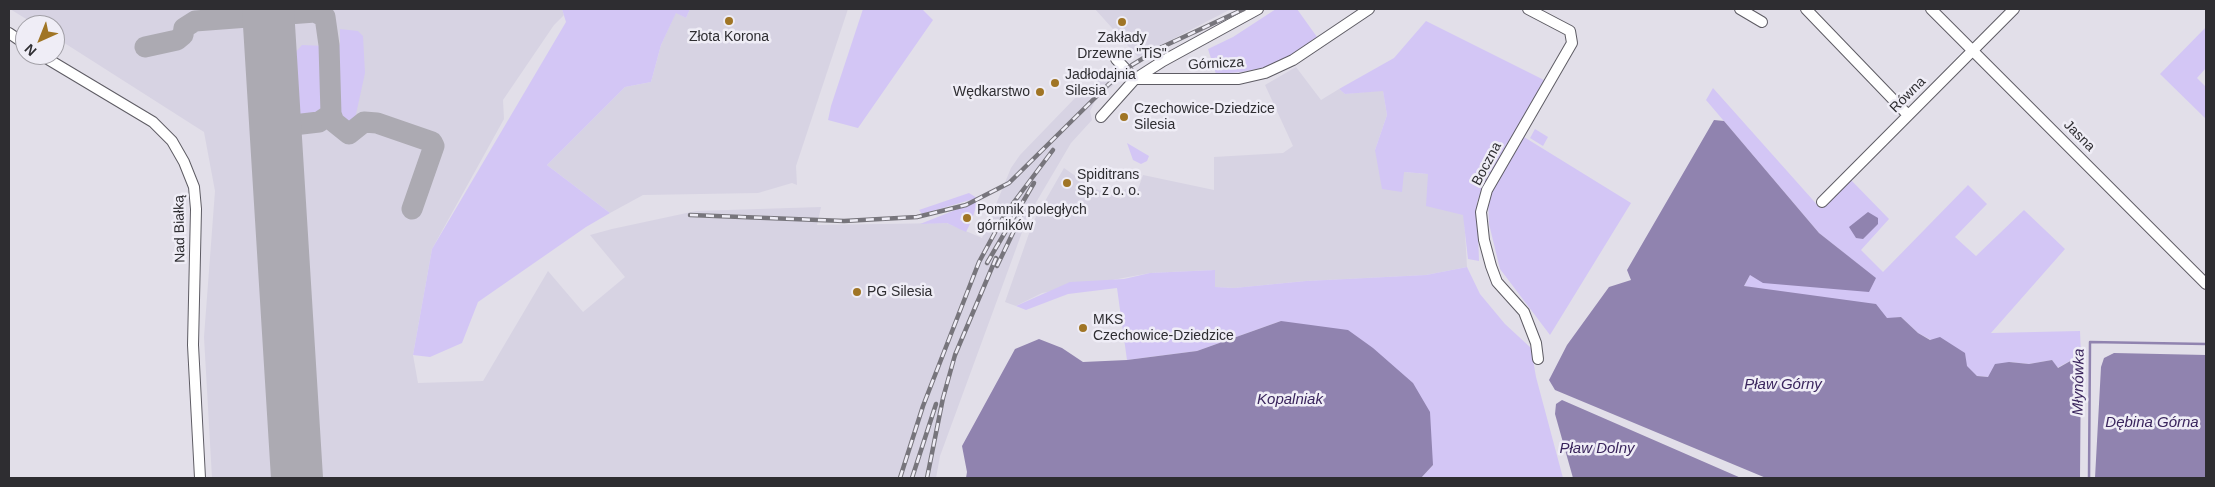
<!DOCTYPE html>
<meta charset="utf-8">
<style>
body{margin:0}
#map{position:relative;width:2215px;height:487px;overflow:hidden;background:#e2dfe9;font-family:Helvetica,sans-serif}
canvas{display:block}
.frame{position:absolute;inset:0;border:10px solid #2e2d31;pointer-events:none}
.north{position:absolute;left:15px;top:15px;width:50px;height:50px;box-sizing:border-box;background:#efedf6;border:1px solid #a2a0a7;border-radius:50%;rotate:224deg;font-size:14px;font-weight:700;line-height:20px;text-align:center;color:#2e2d31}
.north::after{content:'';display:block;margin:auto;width:18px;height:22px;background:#a07525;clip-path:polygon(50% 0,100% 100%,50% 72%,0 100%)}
</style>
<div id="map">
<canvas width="2215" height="487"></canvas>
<div class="frame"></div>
<div class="north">N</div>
</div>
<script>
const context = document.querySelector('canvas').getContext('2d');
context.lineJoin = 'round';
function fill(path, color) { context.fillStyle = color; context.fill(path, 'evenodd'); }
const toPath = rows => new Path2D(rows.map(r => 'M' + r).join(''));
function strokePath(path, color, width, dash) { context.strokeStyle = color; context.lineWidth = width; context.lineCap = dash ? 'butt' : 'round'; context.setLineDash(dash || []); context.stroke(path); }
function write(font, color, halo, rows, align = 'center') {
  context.font = font + ' Helvetica,sans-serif'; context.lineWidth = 5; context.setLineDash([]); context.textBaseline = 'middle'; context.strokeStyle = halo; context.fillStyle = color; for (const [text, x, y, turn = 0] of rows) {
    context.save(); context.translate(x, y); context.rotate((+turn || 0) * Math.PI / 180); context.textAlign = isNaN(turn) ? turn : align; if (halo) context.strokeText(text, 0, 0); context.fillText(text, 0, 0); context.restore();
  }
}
const built = toPath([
 [10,9,562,9,564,15,554,25,503,100,504,119,432,249,413,355,418,383,483,381,548,271,583,312,625,277,590,235,612,229,696,211,821,207,817,225,947,223,982,238,1011,168,1020,155,1076,97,1111,70,1119,80,1095,101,1090,111,1092,120,1071,143,1028,216,940,456,936,478,212,478,204,337,215,191,204,132,55,37,55,25,36,25],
 [690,9,848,9,796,166,797,185,792,183,758,193,643,195,610,213,547,165,625,87,651,82,661,45,676,12,686,18],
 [1095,9,1231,9,1138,57],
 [1296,67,1321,100,1339,89,1345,94,1383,90,1387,115,1375,150,1404,172,1428,174,1464,215,1467,267,1426,275,1306,281,1234,288,1215,287,1214,270,1150,273,1042,293,1016,306,1005,302,1033,222,1064,168,1091,187,1121,199,1125,189,1137,192,1143,175,1214,190,1214,157,1283,153,1293,146,1265,85]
]);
const green = toPath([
 [562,9,690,9,686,18,676,13,661,45,651,82,625,87,547,165,610,213,586,227,478,302,462,343,430,357,413,355,432,249,566,22],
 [863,9,922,9,933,20,858,128,828,120,831,106],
 [1276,9,1297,9,1317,37,1291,55,1266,67,1242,72,1216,74,1208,49,1233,37],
 [1426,21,1544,80,1477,202,1479,261,1468,259,1463,215,1426,206,1428,174,1404,172,1402,192,1382,189,1375,150,1387,115,1383,91,1345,94,1339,89,1394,58],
 [2206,27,2206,68,2197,78,2206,87,2206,119,2160,74],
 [340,29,358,31,363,36,365,73,353,128,343,125,338,118,336,103,333,44,340,45],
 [302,45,325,46,328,102,325,113,298,117,294,54],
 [1713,88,1820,208,1851,180,1889,219,1861,250,1883,272,1968,185,1987,204,1955,237,1976,256,2024,210,2065,249,1991,333,2080,331,2081,355,2057,368,2052,360,2029,364,2009,362,1988,377,1977,376,1931,340,1918,333,1901,317,1887,319,1744,286,1750,275,1875,278,1819,233,1706,100],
 [1535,129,1548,137,1543,146,1530,138],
 [1524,137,1631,203,1550,335,1500,269,1489,224,1488,198],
 [1127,143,1149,156,1147,161,1141,164,1133,160],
 [969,193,977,198,922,214,919,210],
 [978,201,973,216,962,213,960,220,970,224,966,232,947,223,920,224],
 [1467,267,1480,294,1505,324,1531,348,1536,377,1563,478,1421,478,1433,465,1281,321,1197,351,1127,360,1117,288,1068,294,1026,310,1016,306,1070,282,1124,279,1150,273,1215,270,1215,287,1234,288,1306,281,1426,275]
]);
const water = toPath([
 [1714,120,1724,121,1819,233,1876,278,1869,292,1763,283,1750,275,1744,286,1876,304,1887,318,1901,317,1918,333,1930,340,1940,337,1965,353,1967,366,1977,376,1988,377,1995,364,2009,362,2029,364,2052,360,2058,368,2081,355,2080,478,1766,478,1555,390,1549,380,1567,345,1609,287,1631,280,1627,270],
 [1868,212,1878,218,1878,224,1863,239,1856,238,1849,227],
 [1281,321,1348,330,1373,348,1413,383,1430,412,1433,465,1421,478,966,478,967,472,962,446,1015,349,1039,339,1062,348,1083,362,1127,360,1197,351],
 [2114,353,2206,355,2206,478,2095,478,2101,367,2104,358],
 [1562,400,1741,478,1573,478,1555,414,1556,404]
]);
const stream = toPath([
 [2089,478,2090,342,2206,344]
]);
const taxiway = toPath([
 [145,47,177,40,183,35,184,28,195,21,315,12,321,9],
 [331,114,334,122,349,134,364,122,377,123,432,142,434,146,412,209],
 [276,127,319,122,331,114,329,45,325,17,315,12]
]);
const runway = toPath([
 [268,9,297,478]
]);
const minor = toPath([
 [1528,9,1570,31,1572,43,1487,190,1481,212,1484,240,1491,266,1497,282,1524,312,1536,343,1538,359],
 [1740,9,1762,22],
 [1806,9,1908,115],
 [1931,9,2206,284],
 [9,33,25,44],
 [41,55,153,122,172,141,184,162,194,187,196,209,193,345,200,478],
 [1116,59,1135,79],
 [1135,79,1239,79,1265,73,1293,60,1369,9],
 [1101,117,1135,79,1163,61,1258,9],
 [1822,202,2014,9]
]);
const rail = toPath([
 [690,215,844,221,917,217,966,205,1009,183,1109,84,1132,65,1162,47,1244,9],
 [987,263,1034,183],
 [997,266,1023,212],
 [900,478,923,406,979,262,1005,214,1053,150],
 [912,478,936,404],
 [927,478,943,398,955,355,996,258]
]);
const markers = [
 [729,21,5,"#a07525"],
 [1122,22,5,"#a07525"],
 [1055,83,5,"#a07525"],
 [1040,92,5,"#a07525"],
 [1124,117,5,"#a07525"],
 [1067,183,5,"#a07525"],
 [967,218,5,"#a07525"],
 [857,292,5,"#a07525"],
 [1083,328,5,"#a07525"]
];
const poiNames = [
 ["Złota Korona",729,37,"center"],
 ["Zakłady",1122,38,"center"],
 ["Drzewne \"TiS\"",1122,54,"center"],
 ["Jadłodajnia",1065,75],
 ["Silesia",1065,91],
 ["Wędkarstwo",1030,92,"right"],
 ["Czechowice-Dziedzice",1134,109],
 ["Silesia",1134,125],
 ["Spiditrans",1077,175],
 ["Sp. z o. o.",1077,191],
 ["Pomnik poległych",977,210],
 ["górników",977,226],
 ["PG Silesia",867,292],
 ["MKS",1093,320],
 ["Czechowice-Dziedzice",1093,336]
];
const streetNames = [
 ["Górnicza",1216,64,-3],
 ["Równa",1908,95,-45],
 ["Jasna",2079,136,45],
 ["Boczna",1487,164,-62],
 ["Nad Białką",180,229,-91]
];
const waterNames = [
 ["Młynówka",2079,382,-89],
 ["Pław Górny",1783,385],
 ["Kopalniak",1290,400],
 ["Dębina Górna",2152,423],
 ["Pław Dolny",1597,449]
];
fill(built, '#d7d3e3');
fill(green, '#d3c6f5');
fill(water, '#9083af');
strokePath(stream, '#9083af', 2.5);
strokePath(taxiway, '#acaab2', 21);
strokePath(runway, '#acaab2', 52);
strokePath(minor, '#5e5c64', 12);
strokePath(minor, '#fff', 10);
strokePath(rail, '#77757c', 4.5);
strokePath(rail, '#efedf6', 2.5, [8]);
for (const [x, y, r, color] of markers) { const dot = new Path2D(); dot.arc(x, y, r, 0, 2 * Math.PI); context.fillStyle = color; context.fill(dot); strokePath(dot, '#efedf6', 2); }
write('14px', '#2e2d31', '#efedf6', poiNames, 'left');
write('14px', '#2e2d31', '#efedf6', streetNames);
write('italic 15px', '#3a255d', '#efedf6', waterNames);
</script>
